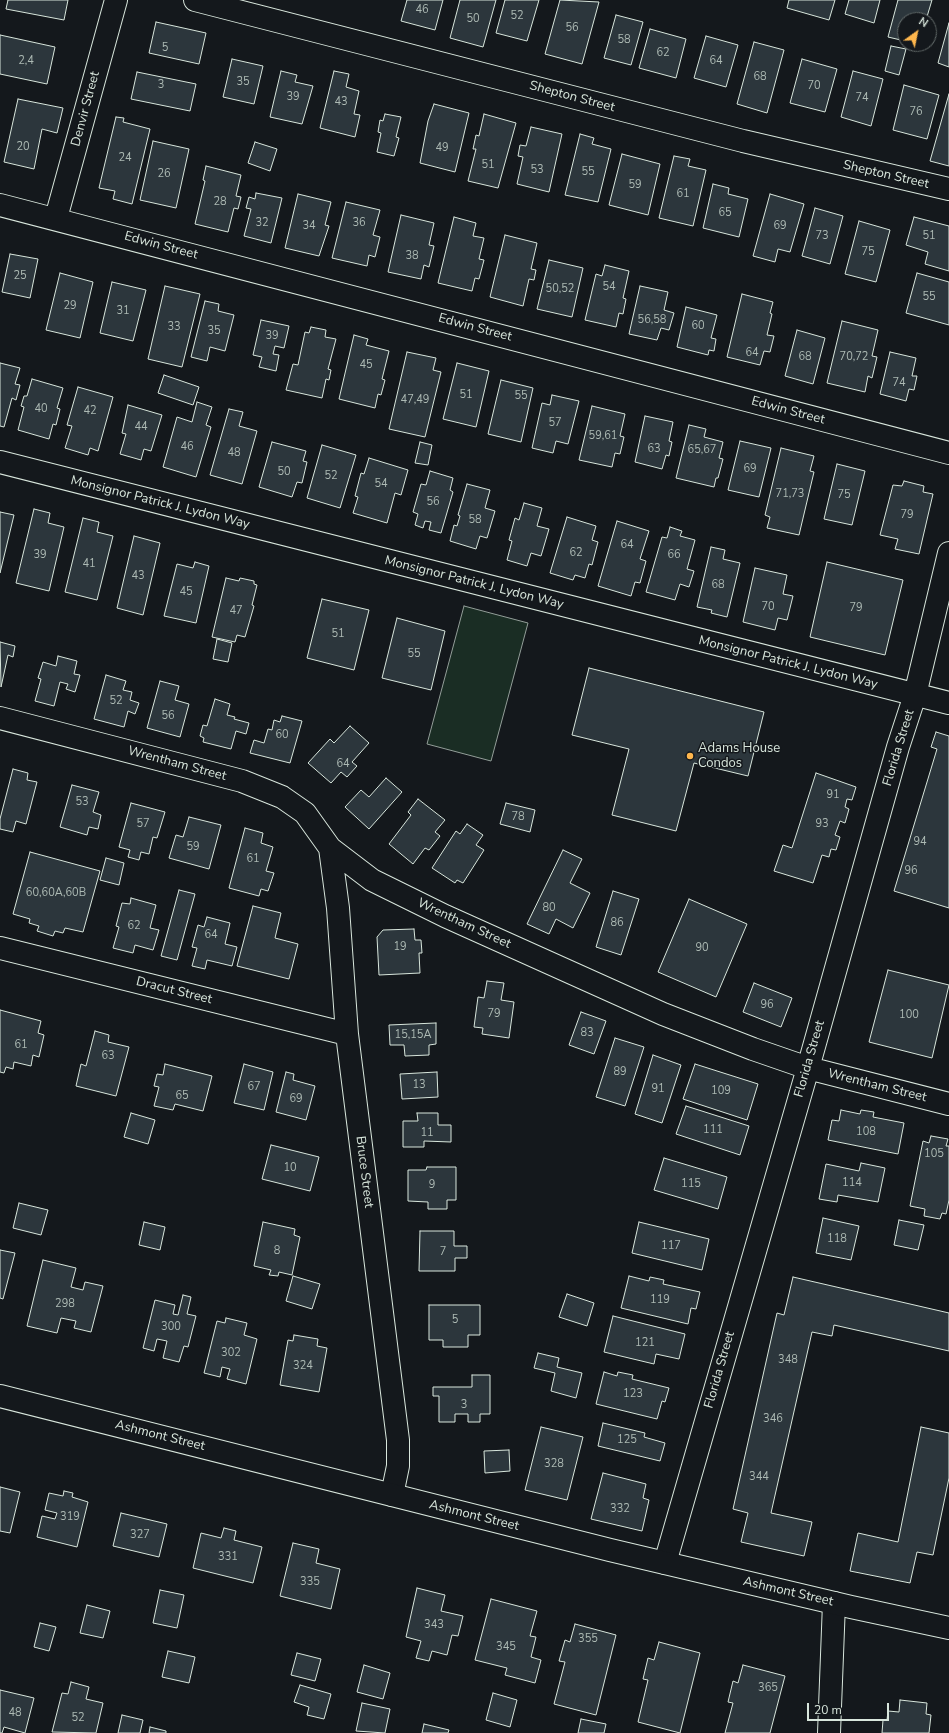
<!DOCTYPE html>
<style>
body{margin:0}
#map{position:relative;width:949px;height:1733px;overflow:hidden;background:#14181c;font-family:"Nunito Sans",sans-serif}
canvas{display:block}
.north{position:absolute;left:897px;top:12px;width:40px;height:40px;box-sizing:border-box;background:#14181c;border:1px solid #626a69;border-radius:50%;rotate:33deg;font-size:11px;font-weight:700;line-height:16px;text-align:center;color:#d8e6dc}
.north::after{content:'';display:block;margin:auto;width:14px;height:18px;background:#ffb74d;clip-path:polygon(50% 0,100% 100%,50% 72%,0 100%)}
.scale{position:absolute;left:807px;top:1703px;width:82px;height:18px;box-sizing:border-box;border:2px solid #d8e6dc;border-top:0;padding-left:5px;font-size:12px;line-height:14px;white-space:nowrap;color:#d8e6dc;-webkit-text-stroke:3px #14181c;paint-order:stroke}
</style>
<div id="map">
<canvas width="949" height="1733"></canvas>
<div class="north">N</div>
<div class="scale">20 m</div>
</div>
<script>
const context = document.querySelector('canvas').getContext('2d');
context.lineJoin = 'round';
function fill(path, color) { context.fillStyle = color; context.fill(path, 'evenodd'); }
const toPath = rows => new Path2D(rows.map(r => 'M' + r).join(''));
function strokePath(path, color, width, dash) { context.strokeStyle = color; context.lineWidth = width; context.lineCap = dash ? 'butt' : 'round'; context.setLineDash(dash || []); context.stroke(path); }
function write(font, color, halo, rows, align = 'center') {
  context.font = font + ' "Nunito Sans",sans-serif'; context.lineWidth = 3; context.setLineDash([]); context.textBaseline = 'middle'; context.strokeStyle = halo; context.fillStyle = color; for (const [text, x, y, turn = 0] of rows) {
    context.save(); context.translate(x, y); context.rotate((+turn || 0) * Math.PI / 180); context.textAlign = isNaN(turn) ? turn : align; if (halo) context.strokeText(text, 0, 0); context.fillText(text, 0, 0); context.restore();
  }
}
const green = toPath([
 [464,606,528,623,491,761,427,744,464,606]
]);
const building = toPath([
 [8,0,68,0,64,20,6,9,8,0],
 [407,0,443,0,435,30,401,21,407,0],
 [460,0,496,0,483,47,450,38,460,0],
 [505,0,539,0,527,41,496,33,505,0],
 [560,0,599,2,582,64,545,54,560,0],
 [789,0,835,0,829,20,787,8,789,0],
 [849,0,880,0,874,23,845,14,849,0],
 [898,0,932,0,926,20,905,20,905,41,888,37,898,0],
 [616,15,643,22,631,65,604,58,616,15],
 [156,22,206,33,199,64,149,53,156,22],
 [949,23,949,67,938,63,949,23],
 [650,29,686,39,676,78,639,68,650,29],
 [0,35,55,47,47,84,0,74,0,35],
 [706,36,738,45,726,87,694,78,706,36],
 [754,42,784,50,767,113,737,104,754,42],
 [891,46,906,49,899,75,885,71,891,46],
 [232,59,263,66,254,104,223,97,232,59],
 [802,59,837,69,825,112,790,103,802,59],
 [281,71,297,75,295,82,313,86,302,124,270,117,281,71],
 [334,71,349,74,346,87,359,91,354,114,360,115,355,137,320,128,334,71],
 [853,71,883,79,871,126,841,117,853,71],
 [137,72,196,84,190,111,131,99,137,72],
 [904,85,939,95,927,139,893,130,904,85],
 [949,94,949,166,930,161,949,94],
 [18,99,63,108,57,133,42,129,34,169,4,162,18,99],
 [434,104,469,113,455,172,420,163,428,121,434,104],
 [385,114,401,117,396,137,399,138,394,156,377,152,381,133,378,132,380,120,383,121,385,114],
 [484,114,516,123,498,188,468,181,476,149,473,149,476,135,479,136,484,114],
 [116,117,124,118,123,122,150,129,132,204,113,199,115,191,99,188,116,117],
 [531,127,562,134,549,192,517,184,523,157,518,156,520,145,526,146,531,127],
 [580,134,594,138,592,144,611,149,598,202,565,195,580,134],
 [153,141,189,149,176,208,140,200,153,141],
 [255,142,277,149,270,171,248,163,255,142],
 [622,154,660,164,648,215,609,205,622,154],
 [674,156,690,159,688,166,706,170,693,226,659,218,674,156],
 [206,166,241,175,236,196,241,197,238,209,234,208,228,232,195,224,205,181,203,180,206,166],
 [713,184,729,188,728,194,748,199,739,237,703,228,713,184],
 [256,193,282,198,271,243,244,236,251,209,246,208,249,197,255,199,256,193],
 [298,194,331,202,325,225,329,226,319,256,285,248,298,194],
 [770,194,804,204,790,252,778,249,775,262,753,256,770,194],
 [346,202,380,210,373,235,380,237,375,257,369,255,367,266,332,258,346,202],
 [815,208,843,216,830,264,802,256,815,208],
 [401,215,434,223,429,245,434,246,429,267,424,265,421,279,388,272,401,215],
 [454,217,476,223,473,236,484,238,479,259,484,260,479,279,475,278,472,291,438,283,454,217],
 [914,217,949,226,949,271,925,264,928,252,906,245,914,217],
 [859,221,890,230,876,282,845,274,859,221],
 [505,235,537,243,531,269,536,270,534,280,529,279,523,306,490,297,505,235],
 [10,254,38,259,30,298,2,292,10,254],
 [549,260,583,268,572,317,537,309,549,260],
 [605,265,629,271,623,298,626,299,623,314,619,313,616,327,585,320,596,274,602,276,605,265],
 [60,273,93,282,80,338,46,330,60,273],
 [917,273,949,282,949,325,906,313,917,273],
 [112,282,146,290,133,341,100,333,112,282],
 [165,286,200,294,182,367,148,359,165,286],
 [640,286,668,292,664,310,674,313,669,330,661,328,657,340,629,334,640,286],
 [742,294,773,302,770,313,772,314,767,335,774,336,770,352,764,351,760,365,727,357,742,294],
 [205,301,219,304,218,311,234,315,225,351,210,347,207,361,191,357,205,301],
 [686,307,717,315,711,338,716,339,714,351,709,350,708,355,677,347,686,307],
 [261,320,289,326,284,348,275,346,273,354,279,355,276,371,259,367,262,357,253,355,261,320],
 [842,321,878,330,872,356,877,357,872,378,868,376,865,392,827,383,842,321],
 [311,327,326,330,325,337,336,339,328,369,331,370,329,380,326,379,322,398,286,390,293,364,298,365,305,332,309,333,311,327],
 [797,330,825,338,813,384,785,376,797,330],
 [354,335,368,339,366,345,389,351,382,379,385,380,381,395,378,394,375,408,339,399,354,335],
 [407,352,436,358,433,370,441,372,425,437,389,429,407,352],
 [890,352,916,358,912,376,917,376,914,390,909,389,906,401,880,394,890,352],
 [0,363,20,368,15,384,20,385,16,400,12,398,4,427,0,426,0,363],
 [457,363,489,371,476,427,443,419,457,363],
 [164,375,199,387,193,405,158,393,164,375],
 [32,379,63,388,57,408,60,409,56,425,53,424,49,439,18,430,24,407,21,406,24,396,27,396,32,379],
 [501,380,533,388,521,442,488,434,501,380],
 [78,387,113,397,98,451,90,448,88,455,65,448,72,426,67,425,78,387],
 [552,395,579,401,568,444,556,441,553,453,532,448,542,403,550,405,552,395],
 [197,402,212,407,206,425,211,427,196,477,163,467,177,417,192,422,197,402],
 [128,405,162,415,151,451,144,449,141,460,120,454,126,434,122,433,128,405],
 [592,406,625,414,620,436,624,437,620,454,615,453,612,467,579,460,592,406],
 [229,409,243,412,239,426,257,431,242,484,210,475,229,409],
 [645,416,673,422,669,441,672,442,669,456,666,455,662,469,635,462,645,416],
 [689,425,706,429,704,437,723,442,719,458,723,459,718,478,716,478,714,487,676,478,689,425],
 [740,441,771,448,759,497,728,490,740,441],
 [272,442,306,451,303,461,307,462,302,483,297,482,292,497,259,487,272,442],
 [420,442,432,445,428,465,415,463,420,442],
 [322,445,356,455,340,508,307,498,322,445],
 [781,448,814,456,810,471,814,472,799,535,767,528,770,517,765,515,781,448],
 [369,458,408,470,401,495,395,493,387,523,353,513,358,497,355,496,361,473,364,474,369,458],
 [837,464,865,471,852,525,824,519,837,464],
 [430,471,453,478,450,490,453,492,441,533,429,530,431,522,425,521,423,528,415,525,418,514,413,512,421,484,426,485,430,471],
 [904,481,924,486,923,492,933,494,919,554,895,549,898,539,880,535,893,485,902,486,904,481],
 [467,484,490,490,485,508,495,511,487,538,480,536,476,549,450,541,454,525,457,526,460,516,458,515,467,484],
 [524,503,542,508,537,526,549,529,541,556,531,553,527,566,507,560,512,541,509,540,515,518,519,520,524,503],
 [34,509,50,513,48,523,64,527,49,591,16,583,34,509],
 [0,512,14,515,0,573,0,512],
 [567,517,596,526,592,540,598,542,592,565,589,564,585,578,575,575,573,580,550,573,567,517],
 [83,518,99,522,97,532,113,536,97,600,65,592,83,518],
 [617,521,649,531,640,559,646,561,640,583,635,582,631,596,598,586,617,521],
 [670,527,682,531,680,536,695,540,687,569,694,571,689,587,680,584,675,600,646,592,662,537,667,538,670,527],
 [134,536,160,543,143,615,117,608,134,536],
 [711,547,725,550,723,559,740,563,727,617,711,613,712,610,697,607,711,547],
 [195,562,209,566,196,623,164,616,177,564,193,568,195,562],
 [827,562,903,580,885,655,810,637,827,562],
 [755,568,787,575,783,594,793,596,787,620,778,618,775,630,743,622,755,568],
 [226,578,239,581,240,578,254,581,254,584,257,585,252,605,254,606,245,637,237,635,235,642,212,637,226,578],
 [322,599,369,610,354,670,307,658,322,599],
 [397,618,445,631,431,690,382,678,397,618],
 [217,639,232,643,228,662,213,659,217,639],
 [0,642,15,646,13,657,8,655,1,687,0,642],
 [58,656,77,661,74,674,80,675,75,692,66,689,68,684,60,682,54,706,35,701,41,679,38,678,43,662,56,666,58,656],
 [589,668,764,712,748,776,694,763,676,831,612,815,629,749,572,735,589,668],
 [106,675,126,681,123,690,132,692,130,700,139,703,135,714,128,711,124,727,94,719,106,675],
 [160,681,179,686,175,700,189,704,180,737,147,728,160,681],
 [215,699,230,704,227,715,235,717,234,719,249,723,246,734,236,731,231,749,203,742,204,738,200,736,203,725,207,726,215,699],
 [282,716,302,721,290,763,250,753,254,740,264,743,268,729,272,730,274,720,280,722,282,716],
 [350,726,369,743,352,762,357,766,347,777,341,772,331,783,308,763,330,739,334,743,350,726],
 [936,732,949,736,949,908,894,891,937,749,931,747,936,732],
 [13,769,28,773,27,780,37,782,26,824,16,821,13,832,0,829,0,819,13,769],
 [816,773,856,787,852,800,847,799,845,807,849,809,845,823,840,821,835,835,840,837,836,850,831,849,829,857,822,855,813,883,774,871,783,845,792,848,816,773],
 [386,778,402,792,369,829,345,807,361,790,369,797,386,778],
 [72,785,99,792,93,812,101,815,98,829,89,827,87,835,60,827,72,785],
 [418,799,445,820,435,832,440,836,429,850,425,848,413,864,389,844,411,815,408,812,418,799],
 [131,803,165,812,157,838,153,837,149,854,141,852,139,860,128,857,130,850,119,847,131,803],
 [506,803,535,810,530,832,500,824,506,803],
 [189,817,221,825,209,869,169,858,176,835,183,837,189,817],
 [467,824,483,835,476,845,484,850,463,883,457,880,455,883,432,868,456,831,460,834,467,824],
 [245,828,263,833,261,843,273,847,266,871,274,873,268,891,261,889,259,896,229,888,245,828],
 [563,850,582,859,570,883,590,893,573,928,556,919,549,934,527,924,563,850],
 [30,852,100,871,83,932,65,928,63,933,55,931,53,936,37,931,39,926,29,923,30,919,13,914,30,852],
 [106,858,124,863,119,885,100,880,106,858],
 [179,890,195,894,177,960,161,956,179,890],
 [613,891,639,899,621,955,596,947,613,891],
 [131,898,156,905,150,928,159,930,153,950,135,945,133,953,113,948,119,927,116,926,122,903,130,904,131,898],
 [689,899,747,924,716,997,658,972,689,899],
 [253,906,281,913,275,938,298,944,289,979,237,966,253,906],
 [207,917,230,923,225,944,237,947,232,966,207,960,205,969,192,966,197,948,192,947,198,925,204,927,207,917],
 [414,929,415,940,421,940,422,953,419,953,420,973,379,975,377,937,383,930,414,929],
 [888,970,949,985,932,1058,869,1042,888,970],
 [487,981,504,983,501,1000,514,1002,509,1038,482,1034,483,1028,474,1027,478,997,484,998,487,981],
 [754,983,792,998,781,1027,743,1012,754,983],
 [0,1010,41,1021,38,1033,44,1035,39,1057,33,1055,31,1066,14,1062,13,1069,6,1067,4,1073,0,1072,0,1010],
 [581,1012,606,1021,594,1054,569,1045,581,1012],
 [436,1023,436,1044,429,1045,429,1055,405,1056,404,1045,390,1045,389,1025,436,1023],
 [95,1031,109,1035,108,1042,129,1047,116,1096,76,1086,81,1064,86,1066,95,1031],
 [615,1038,644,1047,625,1106,596,1097,615,1038],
 [653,1055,681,1065,662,1123,635,1114,653,1055],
 [165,1064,212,1076,203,1111,175,1104,173,1110,154,1106,159,1087,154,1086,157,1074,163,1075,165,1064],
 [244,1064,273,1072,264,1110,234,1103,244,1064],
 [695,1064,758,1084,747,1120,683,1099,695,1064],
 [286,1072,294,1074,293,1080,315,1086,306,1120,276,1112,286,1072],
 [437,1072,438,1097,402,1099,400,1074,437,1072],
 [686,1106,749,1126,740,1155,676,1134,686,1106],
 [841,1110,860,1114,861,1110,874,1112,873,1117,904,1123,898,1154,828,1140,832,1120,839,1121,841,1110],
 [131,1113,155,1120,148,1144,124,1137,131,1113],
 [417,1113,438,1113,438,1125,451,1125,451,1142,424,1141,424,1147,403,1147,403,1121,418,1121,417,1113],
 [931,1136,948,1139,946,1146,949,1146,949,1200,946,1214,942,1213,940,1219,924,1216,925,1209,910,1206,923,1141,929,1143,931,1136],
 [271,1145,319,1157,310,1191,262,1179,271,1145],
 [664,1158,727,1177,718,1209,654,1190,664,1158],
 [861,1163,885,1168,878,1202,838,1195,837,1202,819,1199,826,1164,859,1171,861,1163],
 [427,1167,456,1167,456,1200,447,1200,447,1209,428,1209,428,1202,408,1201,408,1170,426,1170,427,1167],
 [19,1203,48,1210,41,1235,13,1228,19,1203],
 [823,1218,859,1226,851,1260,816,1253,823,1218],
 [899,1220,924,1225,918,1250,894,1245,899,1220],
 [144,1222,165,1227,160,1250,139,1245,144,1222],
 [263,1222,295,1229,294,1235,300,1237,292,1275,279,1272,278,1276,269,1275,271,1270,254,1266,263,1222],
 [639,1222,709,1239,702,1270,632,1253,639,1222],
 [420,1231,454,1231,454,1246,467,1246,467,1258,455,1258,455,1271,419,1271,420,1231],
 [0,1250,15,1253,3,1299,0,1298,0,1250],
 [43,1260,76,1268,71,1287,83,1290,85,1282,103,1286,91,1332,74,1328,76,1321,61,1318,57,1333,27,1326,43,1260],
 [293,1276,320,1284,312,1309,286,1301,293,1276],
 [629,1276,649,1281,650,1277,664,1280,663,1284,700,1292,696,1309,691,1308,688,1324,621,1308,629,1276],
 [793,1277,949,1313,949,1351,834,1325,832,1336,812,1332,771,1513,812,1522,804,1556,741,1542,748,1513,733,1509,777,1313,784,1315,793,1277],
 [567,1294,594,1303,587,1326,559,1317,567,1294],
 [183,1295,191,1297,187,1314,196,1316,188,1347,184,1346,179,1362,163,1358,167,1341,157,1339,154,1351,143,1348,155,1300,175,1305,173,1314,178,1315,183,1295],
 [429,1305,480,1305,480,1335,468,1335,468,1347,443,1347,443,1340,429,1340,429,1305],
 [613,1316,685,1334,679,1359,656,1354,654,1364,604,1352,613,1316],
 [226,1318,247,1323,244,1335,257,1339,246,1384,227,1379,230,1369,222,1367,220,1377,204,1373,217,1321,225,1323,226,1318],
 [294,1335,318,1339,317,1346,327,1348,319,1392,280,1385,288,1340,293,1341,294,1335],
 [538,1353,559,1358,557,1367,582,1373,576,1398,551,1391,555,1373,534,1368,538,1353],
 [604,1372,617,1376,618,1372,633,1375,632,1379,669,1388,665,1402,662,1401,657,1419,596,1404,604,1372],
 [472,1375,490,1375,490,1414,480,1414,480,1422,468,1422,468,1414,455,1414,455,1422,439,1422,439,1396,433,1396,433,1387,472,1387,472,1375],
 [603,1423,645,1433,644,1437,665,1443,660,1461,598,1446,603,1423],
 [541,1427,583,1437,567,1500,525,1490,541,1427],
 [921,1427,949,1433,949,1478,933,1555,917,1552,910,1583,850,1571,858,1533,898,1542,921,1427],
 [509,1450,510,1471,485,1473,484,1451,509,1450],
 [603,1473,646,1484,643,1498,649,1500,642,1531,591,1519,603,1473],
 [0,1487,20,1492,10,1533,0,1531,0,1487],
 [64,1491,73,1493,72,1497,88,1502,77,1547,37,1537,42,1516,55,1519,57,1513,45,1510,49,1493,63,1496,64,1491],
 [121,1513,167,1524,159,1557,113,1546,121,1513],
 [224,1528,236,1531,234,1540,262,1547,253,1583,193,1568,201,1533,221,1538,224,1528],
 [293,1543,319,1549,316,1563,340,1569,331,1609,280,1596,293,1543],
 [417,1588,445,1595,441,1611,463,1616,458,1636,452,1635,447,1655,432,1651,429,1661,416,1658,421,1641,406,1637,417,1588],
 [160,1590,184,1595,177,1628,153,1623,160,1590],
 [491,1599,537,1611,530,1636,536,1637,531,1657,541,1660,535,1683,505,1675,507,1668,475,1660,491,1599],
 [87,1605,110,1611,103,1638,80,1633,87,1605],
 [40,1623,56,1627,49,1651,34,1647,40,1623],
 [575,1624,616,1635,596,1715,554,1704,565,1662,559,1661,565,1640,570,1642,575,1624],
 [659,1642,700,1653,680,1733,638,1722,648,1680,643,1679,648,1658,654,1660,659,1642],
 [168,1651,195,1657,189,1683,162,1677,168,1651],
 [297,1653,321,1659,315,1681,291,1675,297,1653],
 [364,1665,390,1673,383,1699,357,1692,364,1665],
 [743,1665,785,1676,770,1733,725,1733,733,1703,728,1702,733,1681,738,1683,743,1665],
 [71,1682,89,1687,86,1699,103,1703,96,1733,52,1732,62,1693,68,1694,71,1682],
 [300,1685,331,1694,324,1719,307,1715,309,1707,294,1702,300,1685],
 [0,1690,34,1698,25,1733,4,1727,2,1733,0,1733,0,1690],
 [493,1693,517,1700,510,1727,486,1720,493,1693],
 [900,1700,927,1703,926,1714,931,1715,929,1733,882,1733,883,1720,887,1720,888,1711,899,1712,900,1700],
 [362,1703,390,1709,385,1733,356,1731,362,1703],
 [122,1715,143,1720,140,1733,118,1733,122,1715],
 [581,1719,606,1724,604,1733,578,1733,581,1719],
 [424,1724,449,1730,448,1733,422,1733,424,1724],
 [150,1727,166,1731,166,1733,149,1733,150,1727]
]);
const minor = toPath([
 [195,0,743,141,949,189],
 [0,205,949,453],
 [56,218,116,0],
 [0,462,949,703],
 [0,718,242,781,282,797,305,813,330,848,372,880,445,916,663,1014,753,1049,808,1068,949,1104],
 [330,848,338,908,347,1034,398,1440,398,1466,392,1495],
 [0,948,347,1034],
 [665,1563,808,1068,898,747,915,695,949,553],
 [829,1733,834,1603]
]);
const major = toPath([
 [0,1396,610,1550,851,1607,949,1628]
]);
const markers = [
 [690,756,4,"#ffb74d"]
];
const numberNames = [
 ["46",422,10],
 ["52",517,16],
 ["50",473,19],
 ["56",572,28],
 ["58",624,40],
 ["5",165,48],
 ["62",663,53],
 ["2,4",26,61],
 ["64",716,61],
 ["68",760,77],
 ["35",243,82],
 ["3",161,85],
 ["70",814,86],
 ["39",293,97],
 ["74",862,98],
 ["43",341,102],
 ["76",916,112],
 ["20",23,147],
 ["49",442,148],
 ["24",125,158],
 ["51",488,165],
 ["53",537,170],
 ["55",588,172],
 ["26",164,174],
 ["59",635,185],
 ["61",683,194],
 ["28",220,202],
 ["65",725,213],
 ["32",262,223],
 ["36",359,223],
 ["34",309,226],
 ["69",780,226],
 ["73",822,236],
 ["51",929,236],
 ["75",868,252],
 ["38",412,256],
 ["25",20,276],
 ["54",609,287],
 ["50,52",560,289],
 ["55",929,297],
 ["29",70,306],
 ["31",123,311],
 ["56,58",652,320],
 ["60",698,326],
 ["33",174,327],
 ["35",214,331],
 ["39",272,336],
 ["64",752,353],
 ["68",805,357],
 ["70,72",854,357],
 ["45",366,365],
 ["74",899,383],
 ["51",466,395],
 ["55",521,396],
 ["47,49",415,400],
 ["40",41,409],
 ["42",90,411],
 ["57",555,423],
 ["44",141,427],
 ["59,61",603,436],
 ["46",187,447],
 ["63",654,449],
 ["65,67",702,450],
 ["48",234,453],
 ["69",750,469],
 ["50",284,472],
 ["52",331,476],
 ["54",381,484],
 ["71,73",790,494],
 ["75",844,495],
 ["56",433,502],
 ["79",907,515],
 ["58",475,520],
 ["64",627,545],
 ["62",576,553],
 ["39",40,555],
 ["66",674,555],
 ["41",89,564],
 ["43",138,576],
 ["68",718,585],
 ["45",186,592],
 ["70",768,607],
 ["79",856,608],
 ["47",236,611],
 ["51",338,634],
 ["55",414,654],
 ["52",116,701],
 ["56",168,716],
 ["60",282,735],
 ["64",343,764],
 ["91",833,795],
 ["53",82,802],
 ["78",518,817],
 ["57",143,824],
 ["93",822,824],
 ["94",920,842],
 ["59",193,847],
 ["61",253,859],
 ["96",911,871],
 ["60,60A,60B",56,893],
 ["80",549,908],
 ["86",617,923],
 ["62",134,926],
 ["64",211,935],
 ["19",400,947],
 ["90",702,948],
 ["96",767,1005],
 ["79",494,1014],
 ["100",909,1015],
 ["83",587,1033],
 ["15,15A",413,1035],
 ["61",21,1045],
 ["63",108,1056],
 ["89",620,1072],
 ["13",419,1085],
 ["67",254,1087],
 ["91",658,1089],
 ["109",721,1091],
 ["65",182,1096],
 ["69",296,1099],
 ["111",713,1130],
 ["108",866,1132],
 ["11",427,1133],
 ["105",934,1154],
 ["10",290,1168],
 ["114",852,1183],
 ["115",691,1184],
 ["9",432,1185],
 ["118",837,1239],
 ["117",671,1246],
 ["8",277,1251],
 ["7",443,1252],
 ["119",660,1300],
 ["298",65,1304],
 ["5",455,1320],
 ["300",171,1327],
 ["121",645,1343],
 ["302",231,1353],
 ["348",788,1360],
 ["324",303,1366],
 ["123",633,1394],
 ["3",464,1405],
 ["346",773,1419],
 ["125",627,1440],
 ["328",554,1464],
 ["344",759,1477],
 ["332",620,1509],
 ["319",70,1517],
 ["327",140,1535],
 ["331",228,1557],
 ["335",310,1582],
 ["343",434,1625],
 ["355",588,1639],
 ["345",506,1647],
 ["365",768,1688],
 ["48",15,1713],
 ["52",78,1718]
];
const streetNames = [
 ["Shepton Street",572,97,15],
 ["Denvir Street",86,109,-75],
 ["Shepton Street",886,175,13],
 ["Edwin Street",161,246,15],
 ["Edwin Street",475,328,15],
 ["Edwin Street",788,411,15],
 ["Monsignor Patrick J. Lydon Way",160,503,14],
 ["Monsignor Patrick J. Lydon Way",474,583,14],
 ["Monsignor Patrick J. Lydon Way",788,663,14],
 ["Florida Street",899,748,-73],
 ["Wrentham Street",177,764,15],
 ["Wrentham Street",464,924,25],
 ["Dracut Street",174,991,14],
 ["Florida Street",810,1059,-74],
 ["Wrentham Street",877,1086,14],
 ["Bruce Street",364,1172,83],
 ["Florida Street",720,1370,-74],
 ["Ashmont Street",160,1436,14],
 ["Ashmont Street",474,1516,14],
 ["Ashmont Street",788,1592,13]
];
const poiNames = [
 ["Adams House",698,749],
 ["Condos",698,764]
];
fill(green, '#1a2d24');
strokePath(green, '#939e99', 1);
fill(building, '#2c363c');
strokePath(building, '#d8e6dc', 1);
strokePath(minor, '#d8e6dc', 24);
strokePath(major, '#d8e6dc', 24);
strokePath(minor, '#14181c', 22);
strokePath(major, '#14181c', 22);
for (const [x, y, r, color] of markers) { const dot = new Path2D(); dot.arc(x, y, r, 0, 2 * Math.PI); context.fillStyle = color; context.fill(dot); strokePath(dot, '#14181c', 1.5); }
write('11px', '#adbab4', null, numberNames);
write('13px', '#d8e6dc', '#14181c', streetNames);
write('13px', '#d8e6dc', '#14181c', poiNames, 'left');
</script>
